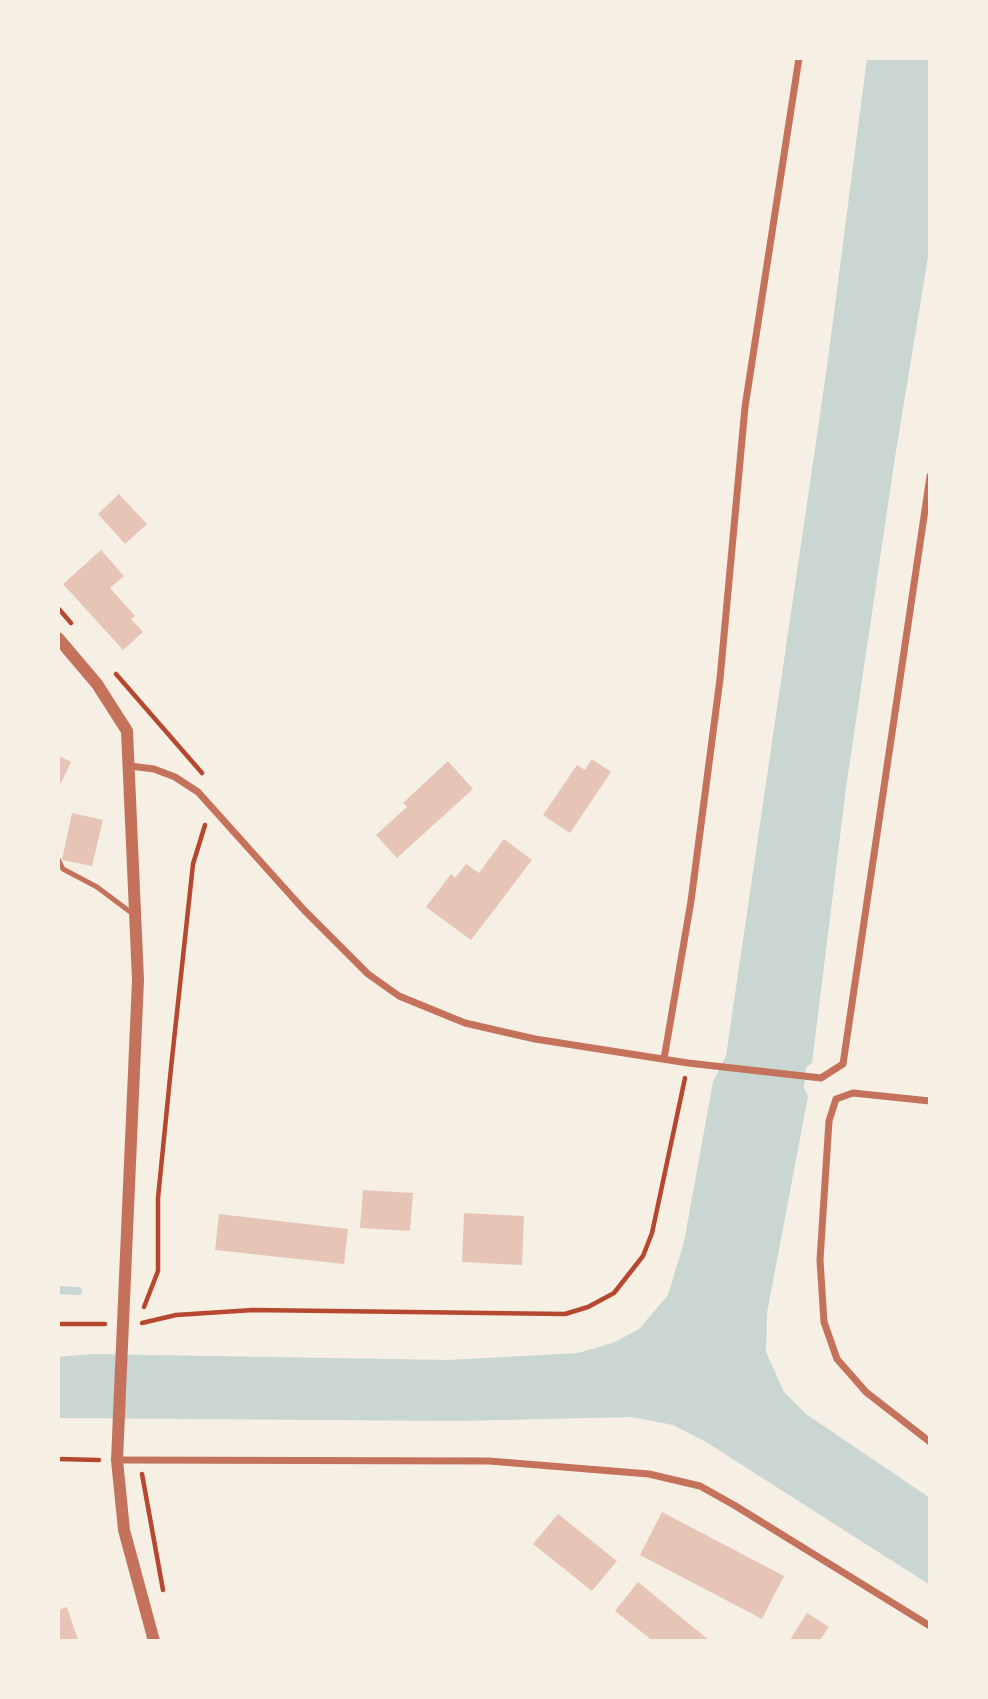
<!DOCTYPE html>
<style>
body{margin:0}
#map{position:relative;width:988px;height:1699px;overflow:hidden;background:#f6efe4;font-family:"Times New Roman",serif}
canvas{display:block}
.frame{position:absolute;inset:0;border:60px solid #f6efe4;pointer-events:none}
</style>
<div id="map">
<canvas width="988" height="1699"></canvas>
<div class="frame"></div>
</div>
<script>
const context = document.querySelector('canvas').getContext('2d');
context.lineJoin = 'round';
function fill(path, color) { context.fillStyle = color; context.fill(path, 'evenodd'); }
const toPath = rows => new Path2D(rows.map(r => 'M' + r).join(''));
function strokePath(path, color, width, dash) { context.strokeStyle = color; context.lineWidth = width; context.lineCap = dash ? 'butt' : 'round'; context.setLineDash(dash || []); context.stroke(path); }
const water = toPath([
 [867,58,930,58,930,245,895,457,846,788,812,1063,806,1068,804,1088,808,1096,767,1313,766,1352,784,1392,806,1414,930,1498,930,1585,706,1442,673,1425,632,1417,457,1421,58,1418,58,1357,93,1354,448,1360,578,1353,613,1343,639,1329,668,1295,684,1242,713,1082,726,1056,827,367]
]);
const stream = toPath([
 [58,1290,78,1291]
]);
const building = toPath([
 [119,494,147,524,125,544,98,514],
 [101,550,124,576,110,588,135,616,131,619,143,632,123,650,63,584],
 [58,755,71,762,58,789],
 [592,759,611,772,570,833,543,815,577,765,585,770],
 [448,761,473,789,397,858,376,835,407,807,403,803],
 [72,813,103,820,92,866,62,860],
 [504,839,532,860,471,940,426,907,451,874,455,878,466,864,479,873],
 [363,1190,413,1193,410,1231,360,1228],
 [464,1213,524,1216,522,1265,462,1262],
 [219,1214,348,1229,344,1264,215,1250],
 [662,1512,784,1576,762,1619,640,1555],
 [558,1514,617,1561,592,1591,533,1544],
 [638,1582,710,1641,653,1641,615,1611],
 [67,1607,75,1631,79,1641,58,1641,58,1610],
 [807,1613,829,1627,819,1641,789,1641]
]);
const path = toPath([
 [58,608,71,623],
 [116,674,202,773],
 [144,1307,158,1271,158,1198,171,1068,193,864,205,825],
 [142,1323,176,1315,253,1310,565,1314,588,1307,614,1293,643,1256,652,1233,685,1078],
 [58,1324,105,1324],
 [58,1459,99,1460],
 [142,1474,163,1590]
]);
const service = toPath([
 [58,859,63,869,97,887,133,914]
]);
const minor = toPath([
 [130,766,154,769,175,777,198,792,304,910,368,974,399,996,465,1023,535,1039,688,1063,821,1078,843,1064,930,476],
 [664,1059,691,901,720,679,745,407,799,58],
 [930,1101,853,1093,836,1099,829,1121,820,1260,824,1322,837,1359,866,1392,930,1442],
 [117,1460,489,1461,649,1474,700,1486,734,1505,930,1626]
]);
const tertiary = toPath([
 [58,638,97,684,127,731,138,980,117,1460,124,1530,154,1641]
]);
fill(water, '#c9d6d2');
strokePath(stream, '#c9d6d2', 8);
fill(building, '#e6c5b7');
strokePath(path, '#b5482f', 4.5);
strokePath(service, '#c5725c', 5);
strokePath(minor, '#c5725c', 7);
strokePath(tertiary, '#c5725c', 12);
</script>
